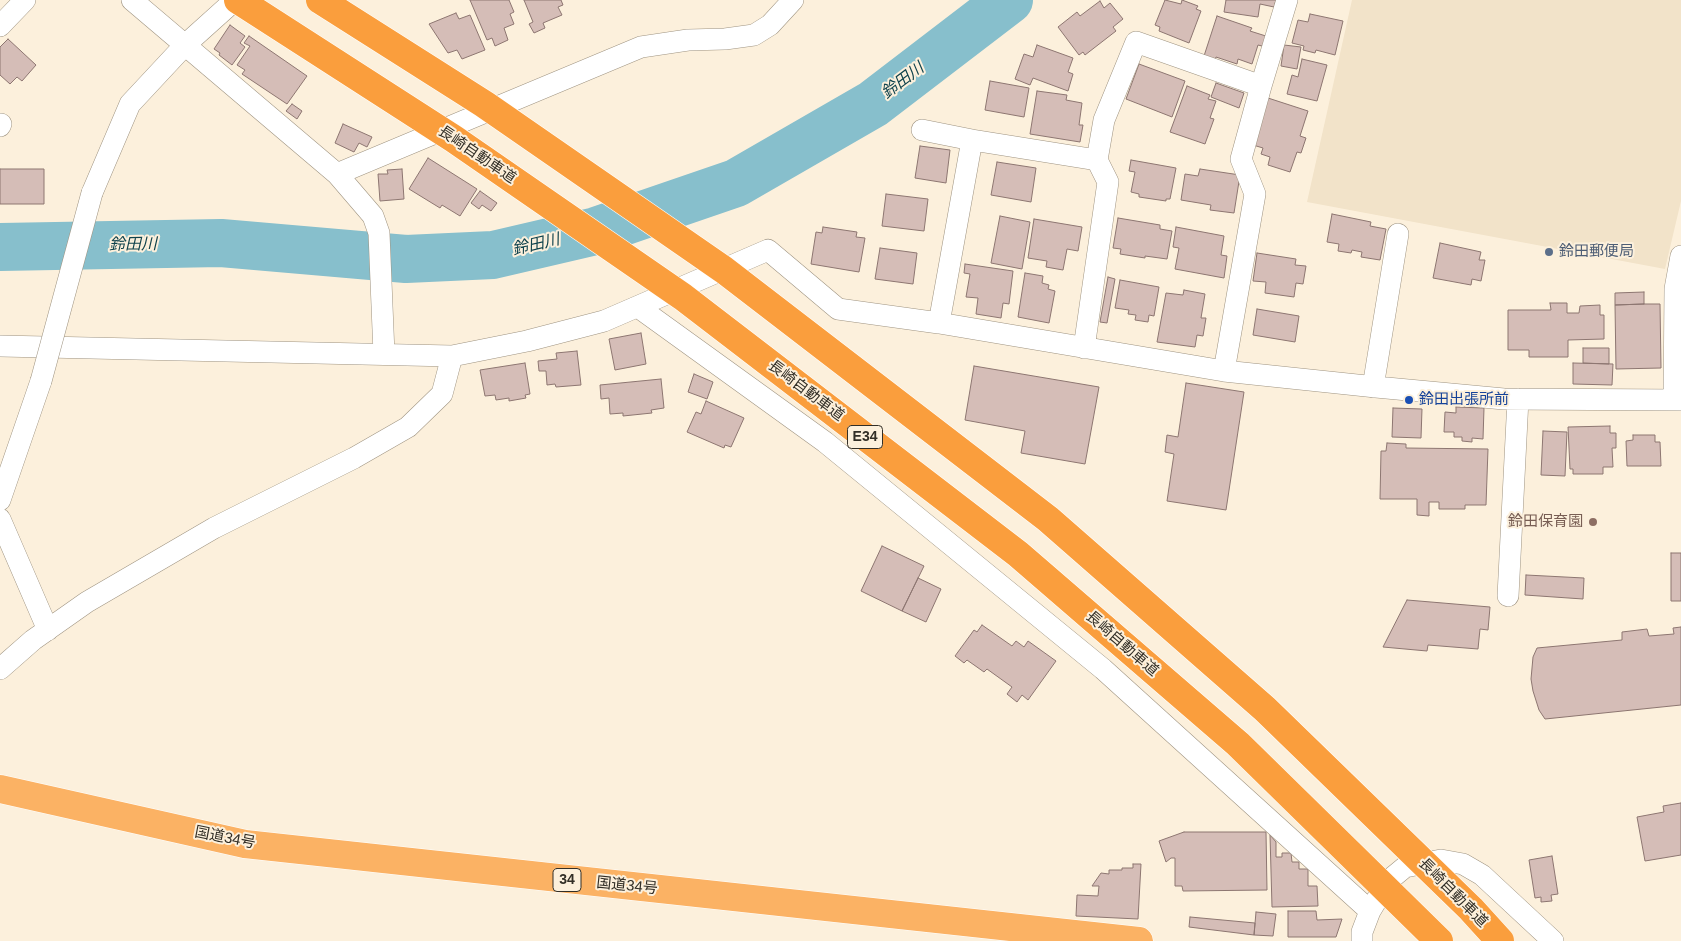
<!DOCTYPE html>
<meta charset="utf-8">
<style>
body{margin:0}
canvas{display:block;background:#fcf0dc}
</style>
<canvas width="1681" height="941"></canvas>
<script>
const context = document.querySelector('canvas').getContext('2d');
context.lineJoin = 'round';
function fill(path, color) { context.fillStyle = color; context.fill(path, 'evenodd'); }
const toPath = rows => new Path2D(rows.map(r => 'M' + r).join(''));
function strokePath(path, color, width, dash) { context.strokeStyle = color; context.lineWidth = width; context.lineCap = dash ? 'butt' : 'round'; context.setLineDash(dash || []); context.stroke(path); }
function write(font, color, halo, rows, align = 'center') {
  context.font = font + ' Arial,"Noto Sans JP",sans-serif'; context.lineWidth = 4; context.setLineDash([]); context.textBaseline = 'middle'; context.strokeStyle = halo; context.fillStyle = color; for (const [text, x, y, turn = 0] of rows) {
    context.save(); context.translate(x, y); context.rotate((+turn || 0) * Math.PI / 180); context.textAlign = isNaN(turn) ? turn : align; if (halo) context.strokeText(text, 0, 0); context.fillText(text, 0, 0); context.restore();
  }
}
const built = toPath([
 [1352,0,1681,0,1681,201,1665,269,1307,202]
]);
const river = toPath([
 [0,247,221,243,406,259,493,255,596,231,736,183,873,104,1009,0]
]);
const building = toPath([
 [470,0,509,0,514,12,510,14,514,24,504,28,508,40,495,46,492,38,487,40,470,0],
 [524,0,561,0,563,5,558,7,562,15,543,23,545,28,534,33,529,24,533,22,524,0],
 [1165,0,1181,4,1182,0,1198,6,1196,9,1201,11,1189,43,1159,31,1160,27,1155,25,1165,0],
 [1226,0,1276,0,1274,7,1260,4,1258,17,1224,12,1226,0],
 [1100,1,1104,8,1110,3,1123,19,1113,27,1116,31,1085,55,1083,52,1079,55,1058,27,1077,12,1080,16,1100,1],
 [456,13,459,19,470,15,485,50,462,59,457,50,448,53,429,24,456,13],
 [1310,14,1343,21,1335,55,1316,50,1315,53,1303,50,1304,46,1292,43,1298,20,1308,22,1310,14],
 [1217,16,1252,28,1250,31,1269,37,1266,47,1258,45,1252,64,1238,59,1237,64,1216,57,1215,60,1204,56,1217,16],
 [230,25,245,36,240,43,245,47,232,65,219,55,220,53,214,49,230,25],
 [249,36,307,76,287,104,242,74,245,70,237,65,250,46,244,43,249,36],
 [8,39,36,65,22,81,17,77,10,84,0,75,0,47,8,39],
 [1037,45,1073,58,1068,72,1073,74,1068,91,1033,78,1030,85,1015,79,1024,54,1033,57,1037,45],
 [1284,45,1301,47,1297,69,1281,66,1284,45],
 [1302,59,1327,65,1317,101,1287,94,1292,75,1298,77,1302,59],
 [1139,64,1185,81,1172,117,1126,99,1139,64],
 [990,81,1029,88,1024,117,985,110,990,81],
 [1216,83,1244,93,1239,108,1211,97,1216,83],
 [1187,86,1210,95,1208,99,1216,101,1210,118,1214,119,1205,144,1170,132,1187,86],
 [1037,91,1067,95,1066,100,1082,103,1079,125,1083,125,1080,142,1030,134,1037,91],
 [1268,98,1308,111,1300,136,1306,138,1301,153,1297,152,1290,172,1268,165,1270,157,1261,154,1263,148,1253,145,1268,98],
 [292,104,302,111,297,119,286,111,292,104],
 [343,124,372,137,367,147,359,143,354,152,335,143,343,124],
 [920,146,950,150,946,183,915,178,920,146],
 [428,158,477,189,460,216,442,205,440,208,409,189,428,158],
 [1131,160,1176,168,1170,199,1166,199,1166,201,1139,197,1139,194,1131,192,1135,172,1129,171,1131,160],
 [997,162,1036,168,1031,202,991,195,997,162],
 [0,169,44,169,44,204,0,204,0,169],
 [402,169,404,199,380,201,378,174,388,174,387,170,402,169],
 [1200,169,1240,175,1234,213,1210,210,1211,205,1181,200,1185,174,1198,176,1200,169],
 [480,191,497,203,491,211,482,205,479,209,471,203,480,191],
 [886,194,928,199,924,231,882,226,886,194],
 [1332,214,1371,222,1370,226,1386,229,1380,260,1361,257,1362,252,1352,250,1351,253,1338,251,1339,244,1327,242,1332,214],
 [1000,216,1030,222,1022,269,991,263,1000,216],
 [1118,218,1160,225,1160,229,1172,231,1167,259,1145,256,1145,258,1120,254,1121,249,1113,248,1118,218],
 [1034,219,1082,227,1078,251,1067,249,1063,270,1046,267,1047,261,1028,258,1034,219],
 [823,227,857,232,856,237,865,238,859,272,811,264,816,232,822,233,823,227],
 [1176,227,1224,236,1221,255,1227,256,1224,278,1175,269,1179,248,1173,247,1176,227],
 [1440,243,1481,252,1479,260,1485,260,1481,281,1472,279,1471,285,1433,278,1440,243],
 [880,248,917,253,913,284,875,279,880,248],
 [1257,253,1296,259,1295,265,1306,266,1303,284,1296,283,1294,297,1265,293,1266,282,1253,281,1257,253],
 [965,264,1013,271,1009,304,1003,303,1001,318,976,314,978,298,966,297,970,274,964,273,965,264],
 [1025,273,1043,276,1042,283,1049,285,1048,289,1055,291,1049,323,1018,317,1025,273],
 [1108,277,1115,279,1107,323,1100,322,1108,277],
 [1120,280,1159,287,1154,316,1149,315,1148,322,1135,320,1136,315,1128,314,1129,310,1115,308,1120,280],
 [1184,290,1205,294,1201,318,1206,318,1203,336,1197,335,1195,347,1157,342,1166,293,1183,295,1184,290],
 [1644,292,1644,304,1615,305,1615,293,1644,292],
 [1550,303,1567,303,1567,313,1579,313,1580,306,1600,305,1600,315,1604,315,1604,339,1568,340,1568,357,1529,357,1529,350,1508,350,1508,310,1551,310,1550,303],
 [1644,304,1660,304,1661,368,1616,369,1615,305,1644,304],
 [1257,309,1299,316,1295,342,1253,335,1257,309],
 [641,333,646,364,615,370,609,339,641,333],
 [1583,348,1609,348,1609,364,1583,363,1583,348],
 [577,351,581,385,556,387,555,384,547,385,546,371,539,371,538,361,557,359,556,353,577,351],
 [525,363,530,394,525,395,526,398,509,401,509,398,496,400,495,395,485,396,480,370,525,363],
 [1573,363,1613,364,1612,385,1573,384,1573,363],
 [974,366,1099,387,1085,464,1021,453,1025,431,965,420,974,366],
 [694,374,713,382,707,399,688,392,694,374],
 [661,379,664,408,651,410,652,413,623,416,623,413,610,414,609,398,601,399,600,385,661,379],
 [1186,383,1244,392,1226,510,1167,501,1174,454,1165,452,1167,435,1178,437,1186,383],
 [706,401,744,418,731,447,725,445,724,448,687,432,696,412,701,414,706,401],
 [1456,407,1484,408,1483,439,1472,438,1472,442,1462,441,1462,437,1454,437,1454,432,1444,432,1445,412,1456,413,1456,407],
 [1393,408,1422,409,1421,438,1392,437,1393,408],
 [1610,426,1610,433,1616,433,1616,448,1612,448,1613,467,1603,467,1603,474,1573,474,1573,469,1570,469,1568,427,1610,426],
 [1543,431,1567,432,1565,476,1541,475,1543,431],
 [1633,435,1655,435,1655,442,1660,442,1661,466,1627,466,1626,441,1633,440,1633,435],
 [1387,443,1406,444,1406,448,1488,449,1486,505,1465,505,1465,509,1439,509,1439,502,1429,502,1429,516,1417,515,1417,499,1380,499,1381,451,1386,451,1387,443],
 [882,546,924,566,902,611,861,591,882,546],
 [1671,553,1681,553,1681,601,1671,601,1671,553],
 [1526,575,1584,578,1583,599,1525,595,1526,575],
 [918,578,941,589,926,622,902,611,918,578],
 [1407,600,1490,607,1488,630,1480,629,1478,649,1428,645,1427,651,1383,647,1407,600],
 [982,625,1012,646,1016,641,1024,647,1028,641,1056,661,1028,700,1022,695,1017,702,1007,694,1012,687,987,669,984,672,967,660,964,663,955,656,974,630,977,632,982,625],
 [1681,627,1681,705,1545,719,1539,710,1533,691,1531,679,1533,657,1537,648,1622,640,1622,632,1647,629,1649,636,1674,634,1673,628,1681,627],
 [1681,803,1681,855,1645,861,1637,817,1664,812,1663,806,1681,803],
 [1184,832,1266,832,1267,890,1183,891,1182,886,1175,886,1175,858,1171,858,1166,862,1159,841,1184,832],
 [1270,835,1276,842,1276,857,1282,857,1282,853,1291,853,1292,862,1299,862,1299,869,1308,869,1308,886,1317,886,1318,906,1272,907,1270,835],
 [1552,856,1558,894,1551,895,1552,901,1541,902,1541,897,1535,898,1529,860,1552,856],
 [1133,864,1141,864,1138,919,1076,916,1077,895,1098,896,1099,886,1092,886,1101,873,1109,874,1109,870,1122,870,1122,868,1133,868,1133,864],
 [1288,911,1316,911,1317,920,1342,919,1336,937,1288,937,1288,911],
 [1256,912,1276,914,1273,936,1254,935,1256,912],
 [1190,917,1255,923,1254,935,1189,927,1190,917]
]);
const minor = toPath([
 [132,0,337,174,373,216,379,233,384,354],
 [0,26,25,0],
 [1261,86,1287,0],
 [0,126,1,124],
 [922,130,972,140],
 [1097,160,1104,120,1136,42,1261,86,1241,159,1255,194,1224,371],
 [337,174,641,47,688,40,725,39,754,35,770,25,793,0],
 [92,193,130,104,185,45,235,0],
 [638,307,825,442,1103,669,1370,911],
 [939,323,972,140,1097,160,1108,182,1084,348],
 [0,346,452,356,527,341,604,321,768,250,838,309,939,323,1224,371,1376,387,1504,399,1681,400],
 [1373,387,1398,234],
 [1674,400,1675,289,1681,256],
 [0,500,41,381],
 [0,519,48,630],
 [1508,596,1518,399],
 [0,669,33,640,87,602,214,528,354,458,408,427,442,394,452,356],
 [1362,941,1362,932,1370,911,1388,881,1405,867,1441,860,1463,864,1482,875,1553,941]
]);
const trunk = toPath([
 [0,789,245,844,1139,941]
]);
const minorBridge = toPath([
 [41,381,92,193]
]);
const motorwayBridge = toPath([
 [238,0,454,139,683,297,1018,554,1238,744,1439,941],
 [320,0,484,104,724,270,1048,519,1265,709,1471,909,1500,941]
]);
const markers = [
 [1549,252,5,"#5c6f8a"],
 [1409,400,5,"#1a4fb4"],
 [1593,522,5,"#8d6e63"]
];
const shields = [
 [865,437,35],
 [567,880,28]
];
const shieldNames = [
 ["E34",865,437],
 ["34",567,880]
];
const streetNames = [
 ["長崎自動車道",477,155,34],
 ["長崎自動車道",806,391,37],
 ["長崎自動車道",1122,644,41],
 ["国道34号",225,838,11],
 ["国道34号",627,886,6],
 ["長崎自動車道",1453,893,45]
];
const serviceNames = [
 ["鈴田郵便局",1559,252]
];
const transitNames = [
 ["鈴田出張所前",1419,400]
];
const educationNames = [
 ["鈴田保育園",1583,522]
];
const waterNames = [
 ["鈴田川",903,81,-37],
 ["鈴田川",133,245,-1],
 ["鈴田川",536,245,-13]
];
fill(built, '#f2e3c9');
strokePath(river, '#87bfcc', 48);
fill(building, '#d5bdb7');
strokePath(building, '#8d7671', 1);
strokePath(minor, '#9f9482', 22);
strokePath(trunk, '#fff', 29);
strokePath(minor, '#fff', 21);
strokePath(trunk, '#fbb264', 28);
strokePath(minorBridge, '#9f9482', 22, []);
strokePath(motorwayBridge, '#fff', 29, []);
strokePath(minorBridge, '#fff', 21);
strokePath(motorwayBridge, '#fa9e3d', 28);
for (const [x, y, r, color] of markers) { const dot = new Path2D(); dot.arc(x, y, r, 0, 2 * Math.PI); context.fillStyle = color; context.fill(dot); strokePath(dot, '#fcf0dc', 2); }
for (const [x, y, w] of shields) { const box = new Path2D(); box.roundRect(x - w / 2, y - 11.5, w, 23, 4); context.fillStyle = '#fcf0dc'; context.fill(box); strokePath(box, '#322e26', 1); }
write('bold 14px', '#322e26', null, shieldNames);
write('15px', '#322e26', '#fcf0dc', streetNames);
write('15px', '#4e5e75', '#fcf0dc', serviceNames, 'left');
write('15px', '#164399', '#fcf0dc', transitNames, 'left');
write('15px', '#785e54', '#fcf0dc', educationNames, 'right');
write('italic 16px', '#0f424c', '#fcf0dc', waterNames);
</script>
